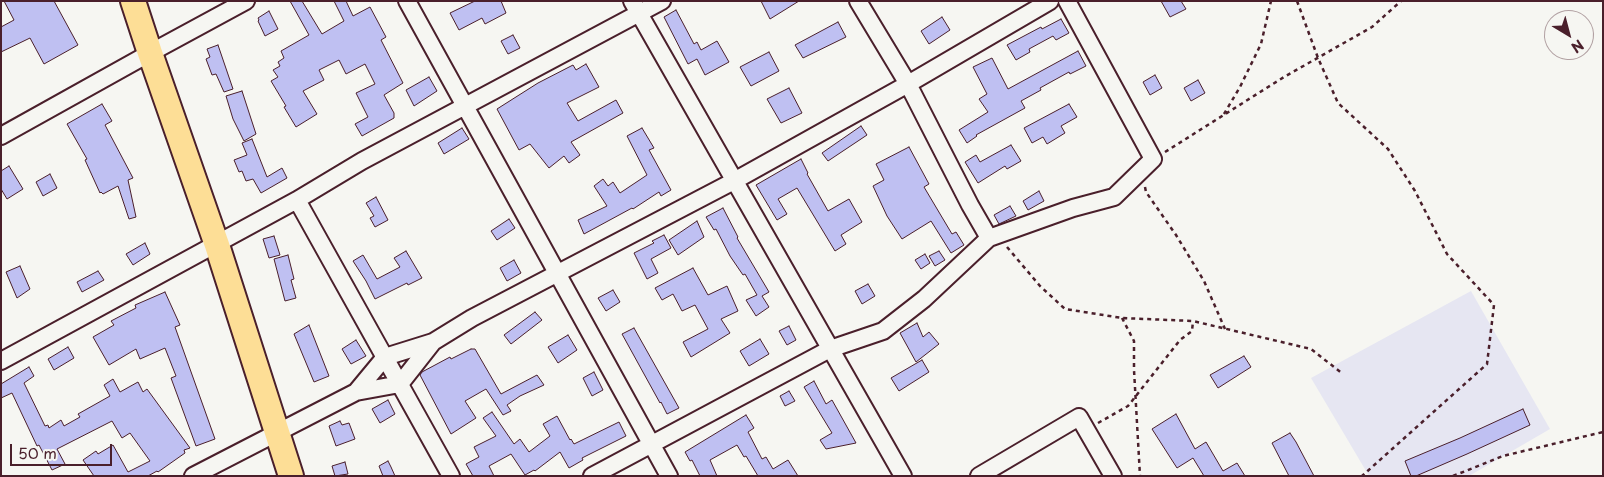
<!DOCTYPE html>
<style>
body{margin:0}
#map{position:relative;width:1604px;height:477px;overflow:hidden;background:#f6f6f2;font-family:"Playpen Sans",sans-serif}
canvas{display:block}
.frame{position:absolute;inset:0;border:2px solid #4a1f2b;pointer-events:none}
.north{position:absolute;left:1544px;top:10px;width:50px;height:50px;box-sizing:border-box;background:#f6f6f2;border:1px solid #b1a0a2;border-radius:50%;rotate:143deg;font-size:14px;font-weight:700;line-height:20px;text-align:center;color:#4a1f2b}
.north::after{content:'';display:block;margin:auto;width:18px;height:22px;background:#4a1f2b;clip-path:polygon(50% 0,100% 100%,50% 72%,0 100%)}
.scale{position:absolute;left:10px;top:444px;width:102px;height:22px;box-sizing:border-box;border:2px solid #4a1f2b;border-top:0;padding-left:6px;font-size:15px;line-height:18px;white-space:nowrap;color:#4a1f2b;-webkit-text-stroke:4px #f6f6f2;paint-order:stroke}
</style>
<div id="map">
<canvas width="1604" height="477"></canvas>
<div class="frame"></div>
<div class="north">N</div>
<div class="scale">50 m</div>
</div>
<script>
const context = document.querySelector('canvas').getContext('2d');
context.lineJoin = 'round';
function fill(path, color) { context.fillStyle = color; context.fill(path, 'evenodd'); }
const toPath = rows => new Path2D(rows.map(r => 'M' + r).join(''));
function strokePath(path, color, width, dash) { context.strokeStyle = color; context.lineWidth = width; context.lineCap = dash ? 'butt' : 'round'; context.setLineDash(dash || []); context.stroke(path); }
const built = toPath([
 [1471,291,1550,429,1469,476,1369,476,1311,378]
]);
const building = toPath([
 [4,1,54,1,78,45,44,64,30,38,1,52,1,27,14,20,4,1],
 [290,1,302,1,322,34,344,21,334,1,346,1,353,16,370,7,386,37,381,40,403,83,384,95,394,113,394,118,362,136,355,124,368,117,356,93,375,84,365,64,346,74,339,60,319,70,324,80,303,91,317,114,296,127,284,107,286,106,271,81,278,77,273,70,280,66,278,62,284,58,281,51,309,35,290,1],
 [475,1,501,1,506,13,485,24,482,18,459,30,450,13,475,1],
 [761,1,799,1,770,19,761,1],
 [1161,1,1181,1,1186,9,1170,17,1161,1],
 [676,10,694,44,697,42,701,50,717,41,729,62,705,75,697,59,688,64,664,17,676,10],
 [269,11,278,29,265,36,258,21,259,20,258,18,269,11],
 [942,17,950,30,929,44,921,31,942,17],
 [1061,19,1069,33,1056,40,1053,36,1029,49,1030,52,1016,60,1007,45,1041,27,1042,29,1061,19],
 [838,22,846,37,803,58,795,45,838,22],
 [513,35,520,48,508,54,501,41,513,35],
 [218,45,233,89,224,92,216,74,212,75,206,59,210,57,207,49,218,45],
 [1078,51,1086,66,1070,74,1069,72,1040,88,1041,90,1021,101,1025,108,976,135,977,136,967,143,959,130,988,112,979,99,987,94,973,67,992,58,1008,89,1078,51],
 [769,52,779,71,751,86,740,67,769,52],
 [586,64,599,87,567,103,578,121,616,100,623,113,571,142,580,155,569,163,564,156,549,168,530,144,519,150,497,109,538,83,573,65,576,70,586,64],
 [1155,75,1162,88,1150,95,1143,82,1155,75],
 [429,77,437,91,414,106,406,90,429,77],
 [1198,80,1205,93,1191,101,1184,88,1198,80],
 [789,88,802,113,781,123,767,99,789,88],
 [242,91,256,134,244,141,233,119,226,96,242,91],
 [102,104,112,121,105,125,133,178,128,180,136,217,129,219,118,186,103,194,101,192,100,193,85,160,87,159,67,124,102,104],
 [1069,104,1077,117,1061,126,1065,133,1047,144,1043,137,1032,143,1024,128,1069,104],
 [861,126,867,135,828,161,822,153,861,126],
 [462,128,469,139,444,154,438,143,462,128],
 [642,128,654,148,649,150,671,190,661,196,659,192,633,209,632,208,584,234,578,220,607,206,594,186,603,179,608,186,613,182,620,193,647,175,627,136,642,128],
 [252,139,267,177,282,168,287,178,261,193,253,179,246,181,242,171,239,172,234,160,247,155,242,143,252,139],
 [1011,145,1021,161,1007,169,1005,166,978,183,965,162,976,155,980,162,1011,145],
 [909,147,929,184,924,187,952,234,956,232,964,245,951,253,931,221,902,239,887,216,873,186,884,180,876,164,909,147],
 [801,159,808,173,807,174,828,211,849,199,862,222,841,235,846,244,835,251,797,188,778,199,787,214,777,220,756,185,801,159],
 [9,166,23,189,7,199,1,189,1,171,9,166],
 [50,174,57,188,43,196,36,182,50,174],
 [1039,191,1044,201,1028,210,1023,201,1039,191],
 [376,197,388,220,375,227,370,218,374,216,366,203,376,197],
 [1010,206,1016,216,999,224,994,215,1010,206],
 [723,208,738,237,737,238,769,292,762,296,769,307,756,316,746,300,757,295,745,274,743,275,730,256,716,229,714,230,706,217,723,208],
 [509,219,515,228,497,240,491,231,509,219],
 [697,221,704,237,678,255,669,240,697,221],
 [664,235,671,248,651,259,658,273,647,279,634,253,654,243,652,241,664,235],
 [274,236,280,255,269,258,263,239,274,236],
 [145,243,150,254,133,265,126,254,145,243],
 [406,251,422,278,408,285,407,283,375,299,366,281,353,261,363,255,377,279,400,267,394,258,406,251],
 [939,251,945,260,935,266,929,256,939,251],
 [925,254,930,263,921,269,915,260,925,254],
 [288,255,294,279,291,280,296,298,285,301,274,259,288,255],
 [514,260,521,273,507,281,500,268,514,260],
 [20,266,30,289,17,298,6,272,20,266],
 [693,268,708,295,727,286,738,311,721,319,730,333,691,357,683,342,708,329,695,305,682,311,673,294,662,300,655,288,693,268],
 [98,271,104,280,82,292,77,282,98,271],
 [868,284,875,296,862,304,855,291,868,284],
 [613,290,620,302,606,311,598,298,613,290],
 [165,292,180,325,175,327,215,439,196,446,171,378,176,376,165,348,140,359,136,349,109,365,93,337,114,325,111,321,136,308,135,305,165,292],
 [535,312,542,320,511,344,504,335,535,312],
 [917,323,923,337,929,332,939,344,916,362,900,333,917,323],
 [309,325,329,376,314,382,294,334,309,325],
 [789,326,796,340,787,345,779,331,789,326],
 [634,328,679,408,667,414,661,402,660,403,622,334,634,328],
 [568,335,577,350,558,363,548,347,568,335],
 [760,339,769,354,749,366,740,351,760,339],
 [356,340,366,356,351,364,342,349,356,340],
 [68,347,74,358,54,370,48,359,68,347],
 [471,349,475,349,501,394,537,375,544,385,520,396,507,405,511,411,503,415,486,389,465,401,476,418,451,434,420,375,422,372,450,357,451,359,471,349],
 [1244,356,1251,367,1218,388,1210,375,1244,356],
 [922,360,929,372,899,391,891,378,922,360],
 [29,367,34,376,24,383,45,426,48,425,49,428,61,420,64,426,80,417,78,414,110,396,104,385,113,379,120,392,138,382,143,392,147,389,190,448,184,450,185,453,158,472,157,471,148,476,94,476,83,460,96,451,98,454,113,445,128,472,150,461,130,433,122,438,112,421,57,449,65,464,52,470,39,445,37,446,12,393,1,398,1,384,29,367],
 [594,372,603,390,592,396,583,378,594,372],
 [814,381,826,404,832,400,856,443,826,449,820,440,832,433,804,387,814,381],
 [789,391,795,401,785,406,780,396,789,391],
 [388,400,395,414,380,423,372,409,388,400],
 [1523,409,1530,425,1467,454,1416,476,1411,476,1405,461,1460,438,1523,409],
 [492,412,514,444,520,439,529,452,550,436,543,424,557,416,570,440,571,439,574,444,619,422,626,436,582,458,583,460,569,468,560,452,535,471,534,470,525,475,511,454,489,466,494,476,473,476,466,464,479,457,474,447,496,436,483,418,492,412],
 [1176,414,1195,449,1206,442,1223,471,1237,463,1245,476,1204,476,1193,458,1177,468,1152,429,1176,414],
 [746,415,754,428,748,432,762,459,766,457,773,469,788,460,798,476,758,476,746,456,744,457,737,445,710,460,717,476,700,476,692,460,690,461,685,452,746,415],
 [340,421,342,425,349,423,355,439,336,446,329,426,340,421],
 [1290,433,1296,442,1314,476,1289,476,1272,443,1290,433],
 [388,461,391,467,395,476,383,476,379,466,388,461],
 [345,462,348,474,335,476,332,466,345,462]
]);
const path = toPath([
 [1297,1,1318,58,1338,103,1388,149,1415,191,1447,254,1494,305,1487,364,1362,476],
 [1224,114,1240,87,1261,44,1271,1],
 [1165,152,1284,77,1372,27,1401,1],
 [1145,187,1146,192,1176,235,1204,281,1225,329],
 [1007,247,1040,286,1065,309,1122,318,1193,321,1311,349,1343,374],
 [1122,318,1134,341,1134,370,1140,476],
 [1098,423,1128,406,1180,340,1192,331,1193,321],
 [1453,476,1503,456,1603,432]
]);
const minor = toPath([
 [407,1,669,476],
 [632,1,903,476],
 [858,1,908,84,970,205,989,238],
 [1,136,150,53,246,1],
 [297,200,451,476],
 [1,361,297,200,362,161,662,1],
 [356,392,400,384,433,342],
 [193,476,356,392,385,357,433,342,472,318,734,181,908,84,1050,1],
 [592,476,830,349,883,331,924,299,989,238,1073,208,1114,197,1153,159,1067,1],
 [979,476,1079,417,1113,476]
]);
const highway = toPath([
 [133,1,150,53,217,245,291,476]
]);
fill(built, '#e6e6f2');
fill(building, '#bfc0f2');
strokePath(building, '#4a1f2b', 1);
strokePath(minor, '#4a1f2b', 20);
strokePath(highway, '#4a1f2b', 28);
strokePath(path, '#4a1f2b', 2.5, [4, 4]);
strokePath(minor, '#f6f6f2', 16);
strokePath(highway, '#fdde96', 24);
</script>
